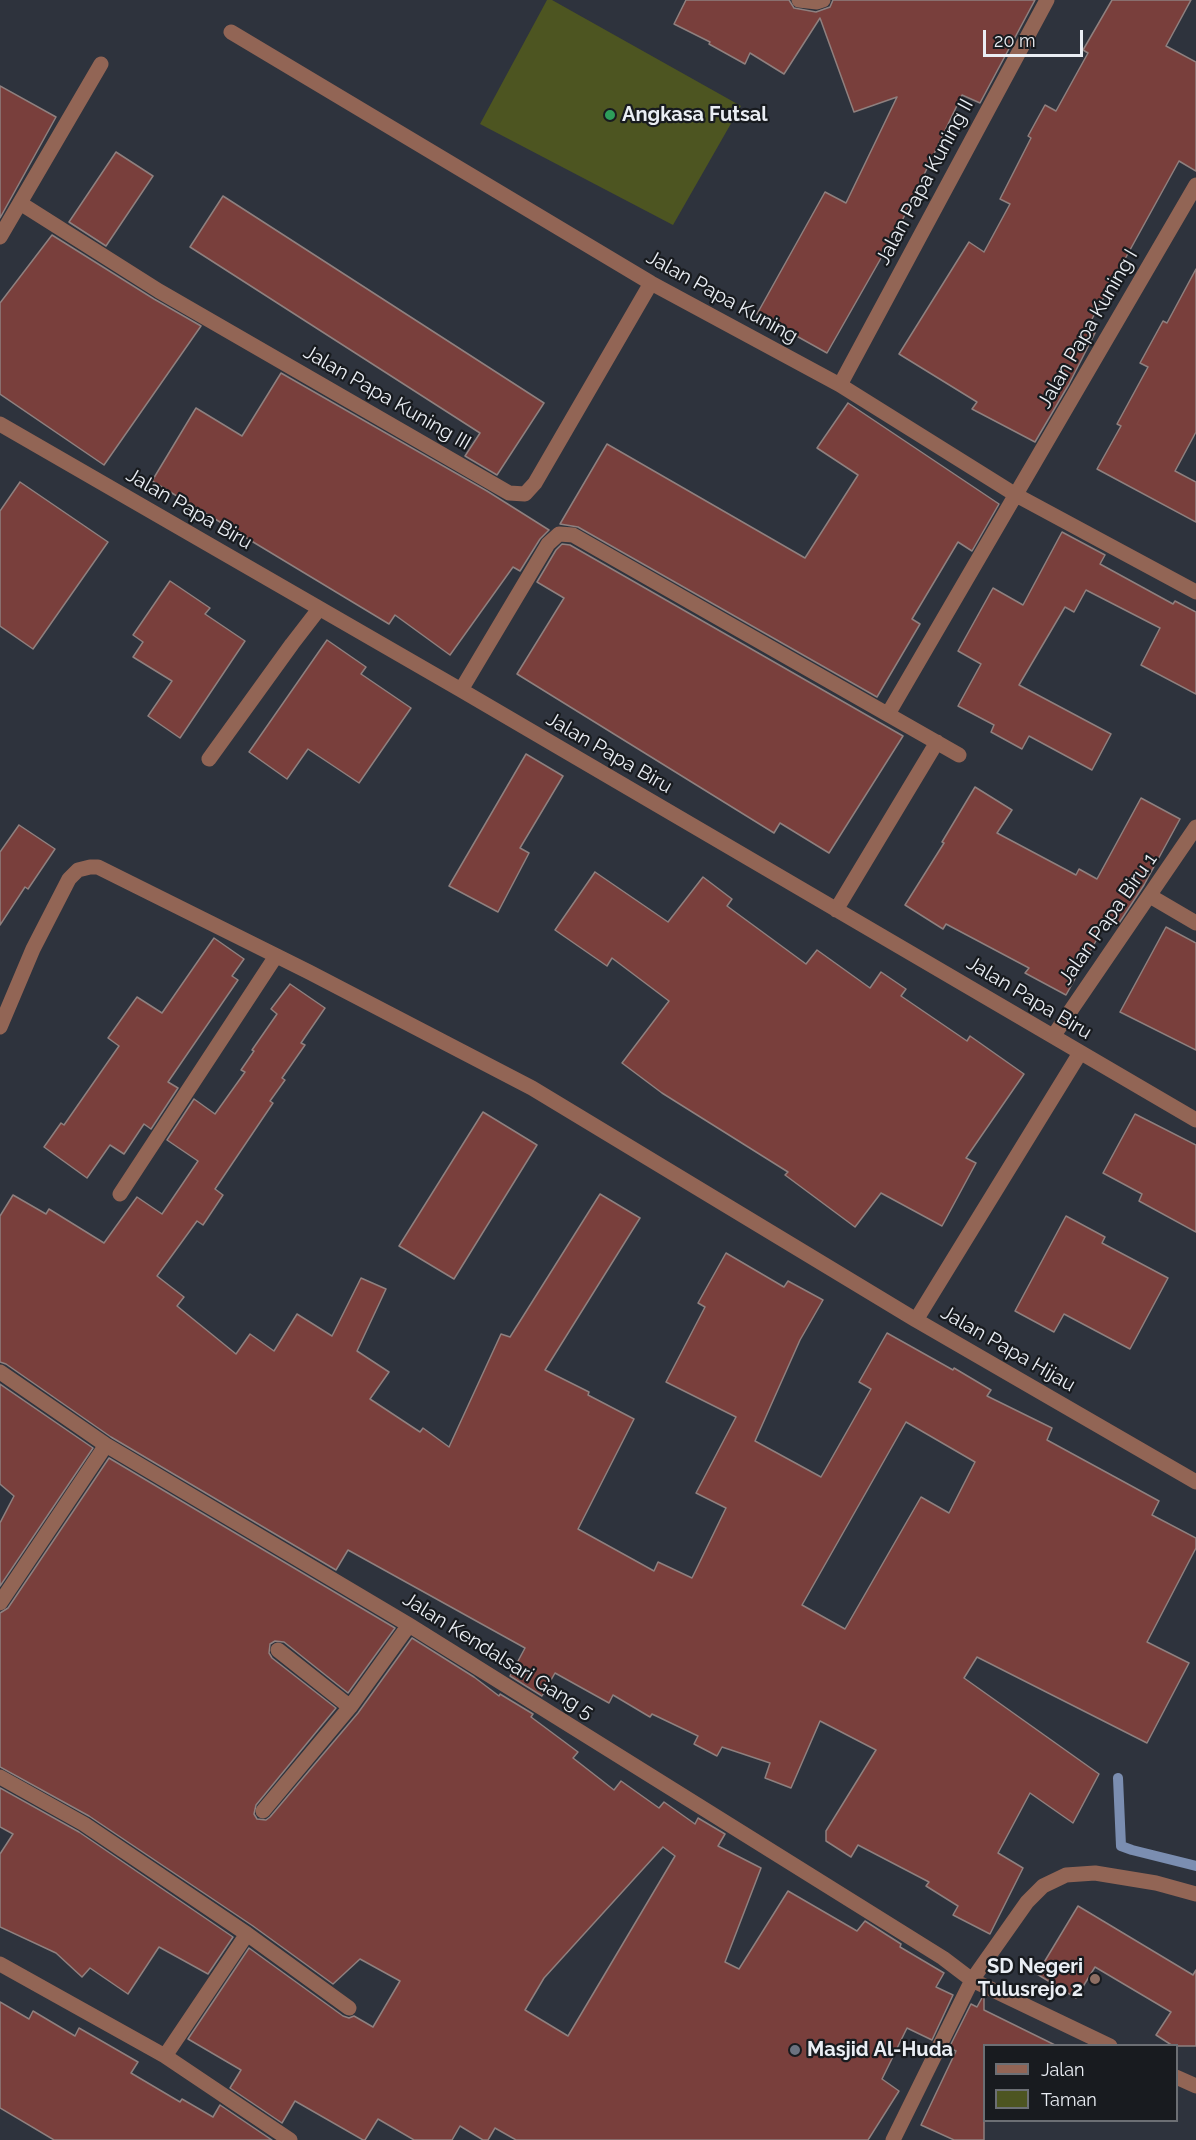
<!DOCTYPE html>
<style>
body{margin:0}
#map{position:relative;width:1196px;height:2140px;overflow:hidden;background:#2e333d;font-family:Raleway,sans-serif}
canvas{display:block}
.legend{position:absolute;left:983px;top:2044px;width:195px;height:78px;box-sizing:border-box;background:#181b1f;border:2px solid #6c6f74;margin:0;padding:8px 10px;list-style:none;font-size:18px;color:#eaeef4}
.legend li{display:flex;align-items:center;gap:12px;height:30px}
.legend b{width:30px;border:2px solid #6c6f74}
.scale{position:absolute;left:983px;top:30px;width:100px;height:27px;box-sizing:border-box;border:3px solid #eaeef4;border-top:0;padding-left:8px;font-size:18px;line-height:21px;white-space:nowrap;color:#eaeef4;-webkit-text-stroke:4px #181b1f;paint-order:stroke}
</style>
<div id="map">
<canvas width="1196" height="2140"></canvas>
<ul class="legend">
<li><b style="height:8px;background:#926555"></b>Jalan</li>
<li><b style="height:16px;background:#4d5521"></b>Taman</li>
</ul>
<div class="scale">20 m</div>
</div>
<script>
const context = document.querySelector('canvas').getContext('2d');
context.lineJoin = 'round';
function fill(path, color) { context.fillStyle = color; context.fill(path, 'evenodd'); }
const toPath = rows => new Path2D(rows.map(r => 'M' + r).join(''));
function strokePath(path, color, width, dash) { context.strokeStyle = color; context.lineWidth = width; context.lineCap = dash ? 'butt' : 'round'; context.setLineDash(dash || []); context.stroke(path); }
function write(font, color, halo, rows, align = 'center') {
  context.font = font + ' Raleway,sans-serif'; context.lineWidth = 4.5; context.setLineDash([]); context.textBaseline = 'middle'; context.strokeStyle = halo; context.fillStyle = color; for (const [text, x, y, turn = 0] of rows) {
    context.save(); context.translate(x, y); context.rotate((+turn || 0) * Math.PI / 180); context.textAlign = isNaN(turn) ? turn : align; if (halo) context.strokeText(text, 0, 0); context.fillText(text, 0, 0); context.restore();
  }
}
const green = toPath([
 [547,0,552,0,741,106,673,225,480,124]
]);
const stream = toPath([
 [1118,1778,1121,1846,1132,1850,1196,1866]
]);
const building = toPath([
 [686,0,789,0,794,8,816,12,830,7,833,0,1035,0,980,103,962,95,901,223,827,353,757,314,825,192,846,203,897,97,854,112,820,18,784,74,750,53,745,64,709,44,710,42,674,24,686,0],
 [1112,0,1191,0,1166,46,1196,62,1196,171,1179,161,1087,328,1095,333,1069,384,1035,442,972,409,977,402,899,354,969,242,984,252,1010,204,1000,199,1031,138,1028,136,1045,105,1056,111,1088,53,1083,50,1112,0],
 [0,86,56,117,0,218,0,86],
 [116,152,153,176,106,246,69,222,116,152],
 [223,196,544,403,497,475,465,456,480,433,190,247,223,196],
 [52,235,154,299,201,326,104,465,0,394,0,303,52,235],
 [1196,269,1196,432,1175,471,1196,482,1196,522,1097,469,1121,426,1117,424,1148,367,1140,363,1163,321,1167,323,1196,269],
 [281,373,487,491,549,530,540,539,520,571,513,567,450,655,395,615,389,624,152,481,196,408,242,436,281,373],
 [848,403,999,504,972,551,958,542,912,619,920,624,877,697,578,527,560,524,607,444,805,558,858,475,817,448,848,403],
 [20,482,108,542,33,649,0,626,0,511,20,482],
 [1062,532,1105,555,1100,564,1173,604,1175,601,1196,612,1196,694,1141,665,1160,628,1086,590,1074,612,1065,607,1019,685,1111,734,1092,770,1029,736,1022,749,991,732,994,725,958,706,981,664,958,651,993,588,1023,605,1062,532],
 [562,544,570,545,903,736,829,853,780,823,774,833,517,674,564,598,537,582,556,550,562,544],
 [170,581,210,608,205,614,245,641,180,738,148,716,172,681,133,657,143,642,133,635,170,581],
 [327,640,366,667,361,674,411,708,359,783,308,749,287,779,249,752,327,640],
 [526,754,563,776,520,848,529,853,498,912,449,886,526,754],
 [975,787,1012,810,997,833,1076,875,1079,869,1097,879,1141,798,1180,819,1144,885,1117,926,1107,921,1066,995,1025,973,1029,968,946,924,943,929,905,905,944,843,942,842,975,787],
 [19,825,55,849,28,889,25,887,0,925,0,852,19,825],
 [595,872,668,922,703,877,732,899,727,906,806,964,817,950,870,988,881,972,906,989,901,996,967,1041,970,1036,1024,1074,966,1158,976,1163,942,1226,881,1193,855,1227,785,1175,788,1172,662,1093,622,1063,669,1001,612,958,607,966,555,930,595,872],
 [1166,927,1196,943,1196,1050,1120,1012,1166,927],
 [214,938,244,959,232,976,238,980,168,1082,178,1088,151,1129,144,1124,124,1154,110,1145,87,1178,44,1147,61,1123,64,1125,119,1046,108,1038,137,997,162,1013,214,938],
 [290,984,325,1008,301,1043,305,1045,282,1078,285,1080,270,1101,273,1103,215,1189,223,1195,203,1225,197,1221,157,1276,184,1297,177,1306,236,1354,250,1334,274,1351,297,1314,332,1336,361,1278,386,1289,357,1351,389,1372,370,1399,420,1432,423,1428,449,1447,501,1334,510,1337,600,1194,640,1218,545,1370,589,1392,588,1395,634,1419,578,1529,654,1571,658,1562,692,1578,726,1508,696,1493,736,1417,666,1382,705,1307,698,1303,726,1253,784,1287,788,1281,823,1300,800,1340,755,1441,821,1477,871,1389,859,1382,887,1333,953,1370,954,1368,991,1390,987,1396,1052,1428,1047,1440,1159,1501,1152,1515,1196,1538,1196,1548,1147,1642,1189,1663,1147,1743,977,1657,964,1678,1099,1774,1073,1823,1030,1793,998,1853,1023,1868,990,1934,953,1915,958,1906,926,1886,929,1882,858,1845,851,1857,826,1841,826,1831,876,1750,820,1721,791,1788,765,1778,770,1763,722,1747,717,1756,694,1744,698,1736,652,1714,650,1717,613,1695,609,1703,555,1673,542,1696,510,1676,525,1648,348,1550,336,1570,111,1437,6,1364,0,1362,0,1216,13,1195,46,1214,49,1209,104,1243,137,1197,162,1214,198,1161,167,1140,194,1099,215,1114,245,1072,241,1070,254,1051,252,1050,277,1014,271,1009,290,984],
 [906,1422,975,1462,949,1513,921,1497,845,1629,802,1605,906,1422],
 [483,1112,537,1145,454,1279,399,1246,483,1112],
 [1135,1114,1196,1145,1196,1232,1139,1201,1142,1194,1103,1173,1135,1114],
 [1066,1216,1105,1237,1102,1243,1168,1278,1130,1349,1064,1314,1054,1332,1015,1311,1066,1216],
 [0,1384,93,1448,0,1586,0,1523,14,1496,0,1484,0,1384],
 [109,1458,395,1628,348,1693,284,1642,275,1641,270,1644,269,1653,272,1658,336,1708,256,1805,254,1814,257,1819,266,1820,270,1817,358,1713,412,1638,474,1677,499,1696,500,1694,533,1714,531,1717,578,1752,573,1758,614,1790,621,1781,659,1808,664,1802,695,1824,698,1818,725,1834,718,1846,761,1868,725,1962,739,1969,788,1891,857,1931,865,1921,901,1944,900,1947,944,1973,936,1987,953,1995,932,2040,907,2028,882,2079,899,2091,868,2140,516,2140,495,2128,488,2140,483,2140,460,2126,452,2140,414,2140,378,2119,365,2140,363,2140,295,2101,282,2123,230,2088,241,2070,188,2039,249,1948,343,2016,349,2018,354,2016,373,2027,400,1981,360,1959,333,1984,253,1926,89,1816,0,1767,0,1613,8,1608,109,1458],
 [663,1847,675,1856,568,2036,525,2010,544,1978,663,1847],
 [0,1788,79,1832,233,1937,208,1974,159,1947,128,1994,90,1968,82,1977,56,1953,0,1927,0,1854,13,1834,0,1827,0,1788],
 [1078,1906,1193,1975,1196,1970,1196,2046,1173,2046,1156,2035,1171,2012,1095,1967,1076,1998,1037,1974,1078,1906],
 [983,1996,984,1997,984,2010,1057,2046,984,2046,984,2140,954,2140,921,2125,956,2051,949,2048,971,2004,977,2007,983,1996],
 [0,2002,29,2019,33,2011,75,2036,79,2028,138,2062,131,2073,180,2102,182,2099,213,2117,220,2105,272,2140,54,2140,0,2108,0,2002]
]);
const street = toPath([
 [799,0,817,2,823,0],
 [231,32,651,283,840,385,1016,495,1196,592],
 [20,203,159,291,509,493,525,494,535,483,651,283],
 [0,237,101,64],
 [840,385,1047,0],
 [0,424,461,690,1196,1120],
 [461,690,548,544,559,534,573,535,959,755],
 [888,714,1196,185],
 [209,759,292,644,319,609],
 [1150,896,1196,923],
 [836,910,937,742],
 [0,1027,33,949,69,879,78,870,90,867,98,867,309,972,532,1088,916,1320],
 [1054,1035,1196,827],
 [1080,1053,916,1320,1196,1482],
 [120,1194,276,956],
 [0,1372,106,1445,409,1625,943,1958,972,1980,1110,2046],
 [0,1603,106,1445],
 [278,1650,350,1707],
 [0,1777,84,1824,247,1934,349,2008],
 [263,1811,350,1707,409,1625],
 [0,1964,165,2056,290,2140],
 [165,2056,247,1934],
 [1176,2077,1196,2086],
 [893,2140,972,1980,1027,1902,1043,1886,1066,1875,1095,1873,1156,1883,1196,1894]
]);
const markers = [
 [610,115,6,"#2e9e5b"],
 [1095,1979,6,"#8d6e63"],
 [795,2050,6,"#6b7280"]
];
const poiNames = [
 ["Angkasa Futsal",622,115],
 ["SD Negeri",1083,1967,"right"],
 ["Tulusrejo 2",1083,1990,"right"],
 ["Masjid Al-Huda",807,2050]
];
const streetNames = [
 ["Jalan Papa Kuning II",925,182,-62],
 ["Jalan Papa Kuning",722,297,29],
 ["Jalan Papa Kuning I",1088,329,-60],
 ["Jalan Papa Kuning III",387,398,30],
 ["Jalan Papa Biru",189,509,30],
 ["Jalan Papa Biru",609,753,30],
 ["Jalan Papa Biru 1",1108,919,-55],
 ["Jalan Papa Biru",1029,998,31],
 ["Jalan Papa Hijau",1008,1349,30],
 ["Jalan Kendalsari Gang 5",498,1656,32]
];
fill(green, '#4d5521');
strokePath(stream, '#7b8eb1', 10);
fill(building, '#793f3c');
strokePath(building, '#8f807f', 1.5);
strokePath(street, '#926555', 15);
for (const [x, y, r, color] of markers) { const dot = new Path2D(); dot.arc(x, y, r, 0, 2 * Math.PI); context.fillStyle = color; context.fill(dot); strokePath(dot, '#181b1f', 2); }
write('bold 20px', '#eaeef4', '#181b1f', poiNames, 'left');
write('20px', '#eaeef4', '#181b1f', streetNames);
</script>
